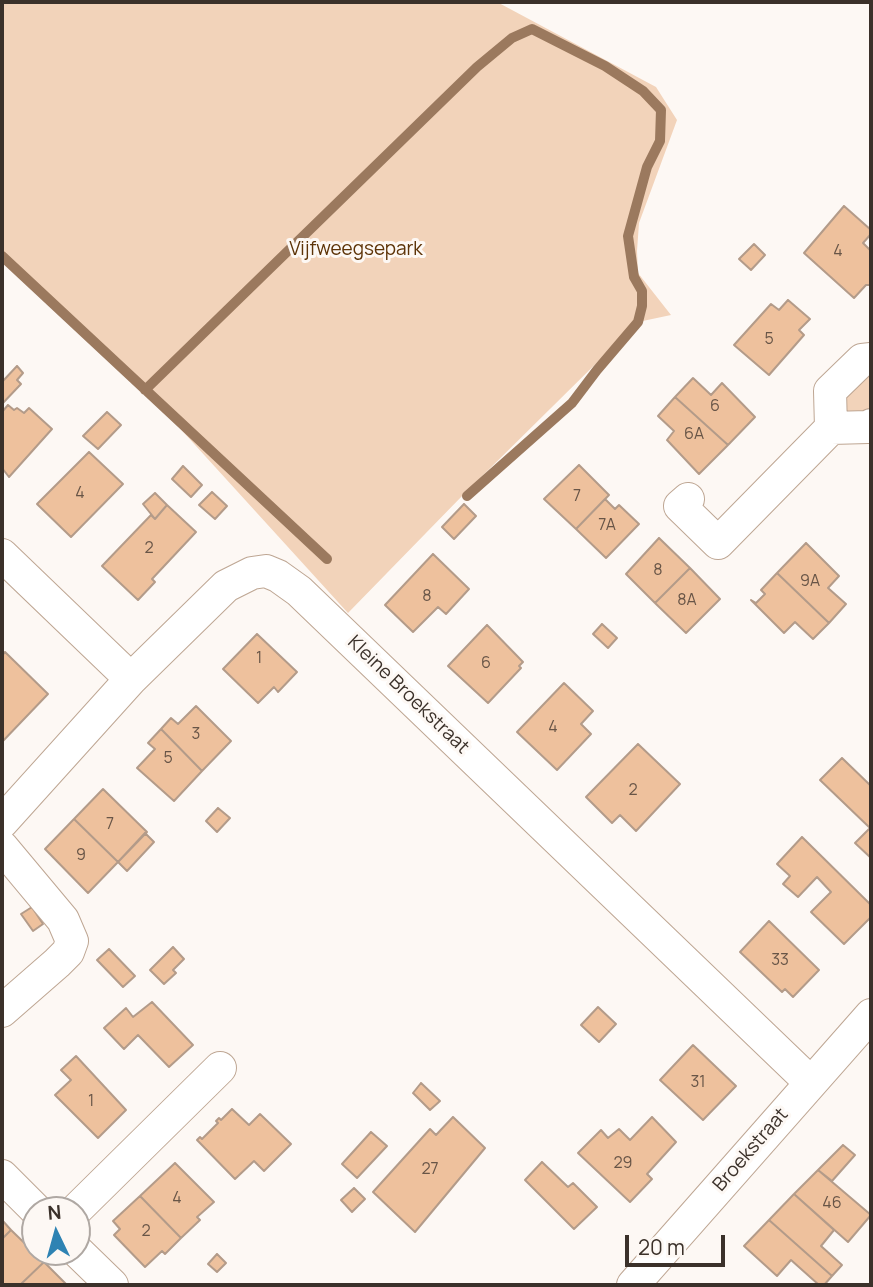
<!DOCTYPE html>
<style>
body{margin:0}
#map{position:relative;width:873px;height:1287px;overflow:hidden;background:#fdf8f4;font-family:Manrope,sans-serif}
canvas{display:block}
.frame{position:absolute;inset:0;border:4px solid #3b312a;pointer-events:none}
.north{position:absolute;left:21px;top:1196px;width:70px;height:70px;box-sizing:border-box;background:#fdf8f4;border:2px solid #afa8a3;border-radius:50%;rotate:355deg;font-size:19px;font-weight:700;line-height:28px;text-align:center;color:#3b312a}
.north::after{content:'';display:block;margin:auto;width:24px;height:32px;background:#2e83b3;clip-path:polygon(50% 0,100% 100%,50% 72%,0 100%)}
.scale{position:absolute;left:625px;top:1235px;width:100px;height:32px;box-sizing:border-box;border:4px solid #3b312a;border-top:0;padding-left:9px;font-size:21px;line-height:24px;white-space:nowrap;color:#3b312a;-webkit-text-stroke:5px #fdf8f4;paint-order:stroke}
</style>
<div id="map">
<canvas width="873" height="1287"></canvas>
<div class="frame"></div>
<div class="north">N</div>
<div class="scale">20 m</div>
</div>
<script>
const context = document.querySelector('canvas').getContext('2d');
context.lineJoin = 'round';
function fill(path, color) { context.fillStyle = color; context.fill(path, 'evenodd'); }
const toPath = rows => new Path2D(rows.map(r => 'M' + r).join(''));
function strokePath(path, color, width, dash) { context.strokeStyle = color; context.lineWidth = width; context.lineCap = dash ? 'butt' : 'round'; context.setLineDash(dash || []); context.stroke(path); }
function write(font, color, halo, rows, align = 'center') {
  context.font = font + ' Manrope,sans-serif'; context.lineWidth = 6; context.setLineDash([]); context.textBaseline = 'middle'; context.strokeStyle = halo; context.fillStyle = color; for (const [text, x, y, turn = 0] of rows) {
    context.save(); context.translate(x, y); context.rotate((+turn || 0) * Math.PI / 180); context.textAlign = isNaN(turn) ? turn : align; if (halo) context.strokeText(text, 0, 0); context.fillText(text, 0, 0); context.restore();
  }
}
const green = toPath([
 [2,2,497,2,656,87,677,120,639,223,637,251,638,273,671,315,638,322,464,494,348,613,145,390,2,256],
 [871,373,871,408,868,411,853,416,843,407,842,395]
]);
const stream = toPath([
 [2,256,327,559],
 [145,390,477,67,512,38,532,29,605,66,643,91,661,110,660,141,647,167,628,236,634,277,642,291,642,306,638,322,597,370,572,403,467,496]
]);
const building = toPath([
 [844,206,871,230,871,234,863,243,871,251,871,285,866,285,854,298,804,253,844,206],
 [754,244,765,255,751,270,739,259,754,244],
 [788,300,810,319,799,330,804,335,769,375,734,345,771,304,779,310,788,300],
 [17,366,23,373,17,380,21,384,2,404,2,382,17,366],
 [693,378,711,395,722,383,755,417,728,445,675,397,693,378],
 [675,397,728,445,699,474,667,440,674,431,658,416,675,397],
 [8,405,14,410,17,408,24,413,29,408,52,429,9,477,2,468,2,412,8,405],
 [107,412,121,425,98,449,83,436,107,412],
 [89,452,123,484,71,537,37,504,89,452],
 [579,465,609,495,576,529,544,499,579,465],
 [183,466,202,485,191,497,172,479,183,466],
 [212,492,227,506,215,519,199,505,212,492],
 [155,493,167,505,155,519,143,504,155,493],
 [605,499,615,509,619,505,639,524,606,558,576,529,605,499],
 [464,504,476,516,454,539,442,527,464,504],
 [167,505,196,532,152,579,155,582,138,600,102,566,151,515,155,519,167,505],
 [659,538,690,568,655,603,626,574,659,538],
 [806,543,839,576,828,588,846,604,829,623,777,573,806,543],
 [433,554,469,589,446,614,438,607,413,632,385,605,433,554],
 [690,568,720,599,686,633,655,603,690,568],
 [777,573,829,623,813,639,795,622,784,633,751,600,756,603,765,594,761,590,777,573],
 [602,624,617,638,608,648,593,634,602,624],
 [487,625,523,662,519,666,521,668,488,703,448,666,487,625],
 [257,634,297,672,278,692,274,687,258,703,223,669,257,634],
 [5,652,48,694,2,742,2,656,5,652],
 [564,683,593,711,581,724,591,734,557,770,517,732,564,683],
 [196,706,231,741,202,771,161,729,171,718,178,724,196,706],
 [161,729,202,771,174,801,137,768,155,749,148,743,161,729],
 [638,744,680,784,636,831,620,815,612,823,586,797,638,744],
 [842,758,871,786,871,858,855,843,870,828,820,780,842,758],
 [103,789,147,832,118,862,74,819,103,789],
 [218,808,230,818,217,832,206,821,218,808],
 [74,819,118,862,88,893,45,849,74,819],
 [145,833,154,842,127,871,118,862,145,833],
 [802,837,871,905,871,917,844,944,811,912,831,892,817,877,798,897,783,884,790,876,777,864,802,837],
 [32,907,43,924,33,931,21,914,32,907],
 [769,921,819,970,793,997,785,989,782,992,740,952,769,921],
 [173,947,184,959,173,970,176,973,164,984,150,970,173,947],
 [109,949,135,976,123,987,97,960,109,949],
 [152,1002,193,1045,169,1067,138,1035,124,1049,104,1028,126,1008,133,1017,152,1002],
 [598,1007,616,1024,599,1042,581,1025,598,1007],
 [693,1045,736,1086,703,1120,660,1080,693,1045],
 [76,1056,126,1110,98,1138,55,1095,71,1080,61,1070,76,1056],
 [421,1083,440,1101,430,1110,413,1093,421,1083],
 [232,1109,249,1125,260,1114,291,1144,264,1171,254,1161,235,1179,197,1140,200,1137,202,1139,218,1123,216,1121,219,1118,221,1120,232,1109],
 [453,1117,485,1148,415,1232,373,1192,430,1129,436,1135,453,1117],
 [652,1117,676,1142,647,1174,652,1179,630,1202,578,1153,601,1130,608,1138,619,1129,630,1140,652,1117],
 [371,1132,387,1146,357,1178,342,1164,371,1132],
 [843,1145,855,1155,832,1181,818,1170,843,1145],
 [542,1162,568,1187,573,1183,597,1207,574,1229,525,1180,542,1162],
 [175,1163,214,1202,197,1217,200,1220,181,1238,140,1196,175,1163],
 [818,1170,871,1215,848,1242,794,1194,818,1170],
 [354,1188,365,1199,352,1212,341,1200,354,1188],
 [794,1194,834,1230,821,1246,842,1265,832,1276,769,1220,794,1194],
 [140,1196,181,1238,165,1254,162,1251,145,1267,114,1235,120,1229,113,1221,140,1196],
 [2,1220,11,1230,2,1239,2,1220],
 [769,1220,832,1276,824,1285,819,1285,791,1260,777,1276,744,1246,769,1220],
 [11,1230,44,1262,20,1285,2,1285,2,1239,11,1230],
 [217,1254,226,1263,217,1272,208,1264,217,1254],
 [44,1262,67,1285,20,1285,44,1262]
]);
const minor = toPath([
 [871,359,862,360,830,391,831,428,868,427,871,425],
 [688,499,680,506,718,543,831,428],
 [2,555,131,679],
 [2,822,131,679,226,586,252,573,266,571,278,576,299,591,810,1082],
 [2,847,63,920,72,941,68,952,57,963,2,1011],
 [2,1176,36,1210],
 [76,1210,220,1068],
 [77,1251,112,1285],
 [633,1285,871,1015]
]);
const numberNames = [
 ["4",838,252],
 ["5",769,340],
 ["6",715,407],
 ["6A",694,435],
 ["4",80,494],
 ["7",577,497],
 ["7A",607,526],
 ["2",149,549],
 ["8",658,571],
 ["9A",810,582],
 ["8",427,597],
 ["8A",687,601],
 ["1",259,659],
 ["6",486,664],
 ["4",553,728],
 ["3",196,735],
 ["5",168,759],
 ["2",633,791],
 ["7",110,825],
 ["9",81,856],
 ["33",780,961],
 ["31",698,1083],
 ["1",91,1102],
 ["29",623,1164],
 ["27",430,1170],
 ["4",177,1199],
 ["46",832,1204],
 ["2",146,1232]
];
const parkNames = [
 ["Vijfweegsepark",356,250]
];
const streetNames = [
 ["Kleine Broekstraat",408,695,44],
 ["Broekstraat",751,1150,-49]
];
fill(green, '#f2d3ba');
strokePath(stream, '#9b795e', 10);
fill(building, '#eec19d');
strokePath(building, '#b39b89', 2);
strokePath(minor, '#bea693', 34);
strokePath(minor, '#fff', 32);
write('16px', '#685547', null, numberNames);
write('19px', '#5d3307', '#fdf8f4', parkNames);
write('19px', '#3b312a', '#fdf8f4', streetNames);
</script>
